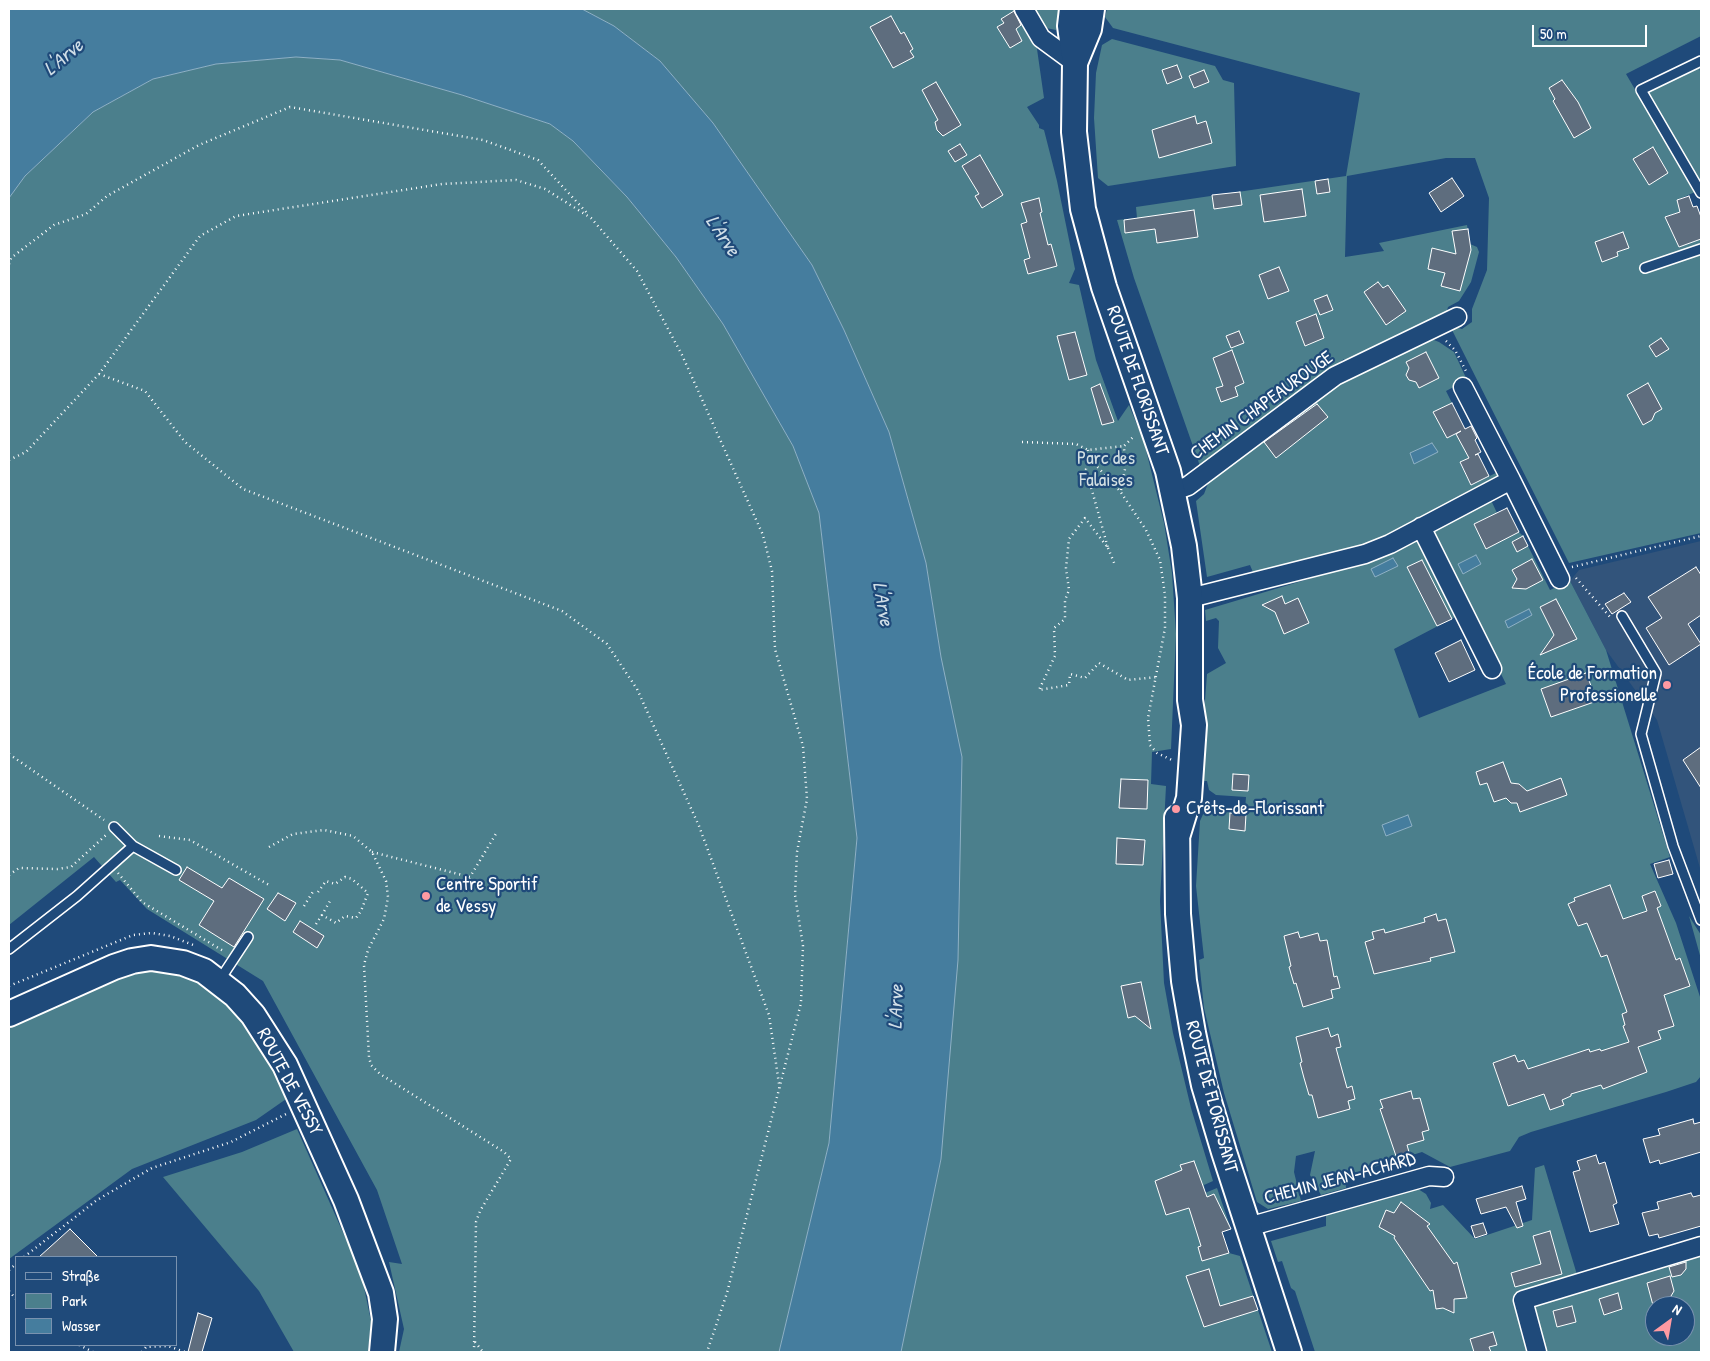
<!DOCTYPE html>
<meta charset="utf-8">
<style>
body{margin:0}
#map{position:relative;width:1710px;height:1361px;overflow:hidden;background:#1f4a7a;font-family:"Patrick Hand",sans-serif}
canvas{display:block}
.frame{position:absolute;inset:0;border:10px solid #fff;pointer-events:none}
.legend{position:absolute;left:15px;top:1256px;width:162px;height:90px;box-sizing:border-box;background:#1f4a7a;border:1px solid #7992af;margin:0;padding:6px 9px;list-style:none;font-size:15px;color:#fff}
.legend li{display:flex;align-items:center;gap:10px;height:25px}
.legend b{width:25px;border:1px solid #7992af}
.north{position:absolute;left:1645px;top:1296px;width:50px;height:50px;box-sizing:border-box;background:#1f4a7a;border:1px solid #7992af;border-radius:50%;rotate:32deg;font-size:14px;font-weight:700;line-height:20px;text-align:center;color:#fff}
.north::after{content:'';display:block;margin:auto;width:18px;height:22px;background:#ff9aa2;clip-path:polygon(50% 0,100% 100%,50% 72%,0 100%)}
.scale{position:absolute;left:1532px;top:25px;width:115px;height:22px;box-sizing:border-box;border:2px solid #fff;border-top:0;padding-left:6px;font-size:15px;line-height:18px;white-space:nowrap;color:#fff;-webkit-text-stroke:4px #1f4a7a;paint-order:stroke}
</style>
<div id="map">
<canvas width="1710" height="1361"></canvas>
<div class="frame"></div>
<ul class="legend">
<li><b style="height:6px;background:#1f4a7a"></b>Straße</li>
<li><b style="height:14px;background:#4b7f8c"></b>Park</li>
<li><b style="height:14px;background:#457d9e"></b>Wasser</li>
</ul>
<div class="north">N</div>
<div class="scale">50 m</div>
</div>
<script>
const context = document.querySelector('canvas').getContext('2d');
context.lineJoin = 'round';
function fill(path, color) { context.fillStyle = color; context.fill(path, 'evenodd'); }
const toPath = rows => new Path2D(rows.map(r => 'M' + r).join(''));
function strokePath(path, color, width, dash) { context.strokeStyle = color; context.lineWidth = width; context.lineCap = dash ? 'butt' : 'round'; context.setLineDash(dash || []); context.stroke(path); }
function write(font, color, halo, rows, align = 'center') {
  context.font = font + ' "Patrick Hand",sans-serif'; context.lineWidth = 4.5; context.setLineDash([]); context.textBaseline = 'middle'; context.strokeStyle = halo; context.fillStyle = color; for (const [text, x, y, turn = 0] of rows) {
    context.save(); context.translate(x, y); context.rotate((+turn || 0) * Math.PI / 180); context.textAlign = isNaN(turn) ? turn : align; if (halo) context.strokeText(text, 0, 0); context.fillText(text, 0, 0); context.restore();
  }
}
const built = toPath([
 [1701,541,1701,883,1700,868,1657,720,1606,650,1570,581,1579,570]
]);
const green = toPath([
 [582,9,1017,9,1036,42,1044,98,1027,107,1039,125,1039,128,1044,130,1057,181,1075,269,1069,283,1079,285,1096,360,1118,421,1129,405,1144,442,1164,523,1172,573,1176,634,1171,749,1152,752,1151,784,1166,786,1160,901,1164,983,1173,1033,1191,1108,1213,1181,1204,1185,1205,1193,1217,1188,1231,1229,1222,1232,1229,1253,1240,1256,1272,1352,901,1352,941,1159,941,657,926,563,889,432,844,330,812,265,713,123,660,61,614,26],
 [1035,9,1061,9,1059,24,1056,30,1046,28],
 [1107,9,1701,9,1701,36,1626,74,1695,192,1677,200,1680,212,1665,217,1679,247,1701,239,1701,245,1641,263,1646,273,1701,254,1701,533,1569,563,1450,326,1462,329,1472,322,1472,309,1487,270,1489,198,1475,158,1446,158,1347,176,1345,257,1384,251,1379,243,1467,225,1470,244,1477,247,1479,252,1471,282,1459,301,1448,307,1445,318,1346,366,1344,359,1201,469,1134,278,1117,220,1137,218,1136,207,1346,176,1360,93,1113,28,1105,17],
 [1112,39,1215,66,1223,80,1234,83,1236,166,1108,186,1098,178,1094,118,1096,73,1102,45],
 [296,57,340,60,462,95,550,124,573,141,627,197,676,257,723,324,793,446,819,513,857,838,829,1143,779,1352,399,1352,404,1329,389,1262,402,1264,377,1190,263,981,147,909,120,880,116,882,94,857,9,925,9,198,25,176,93,112,153,79,216,64],
 [1699,68,1701,74,1701,183,1648,92],
 [1426,337,1439,342,1454,352,1467,380,1446,391,1452,403,1434,412,1447,438,1460,432,1466,444,1463,446,1469,458,1460,463,1471,485,1500,471,1501,476,1375,542,1255,577,1250,565,1207,577,1196,501,1204,494,1209,481,1339,380],
 [1490,498,1497,513,1474,524,1486,548,1519,532,1523,536,1550,590,1570,581,1606,650,1670,857,1650,864,1676,923,1701,1000,1701,1076,1696,1082,1666,1092,1531,1132,1519,1137,1510,1151,1450,1167,1422,1152,1345,1176,1346,1188,1321,1195,1310,1175,1315,1151,1296,1156,1294,1172,1301,1201,1268,1209,1257,1202,1224,1093,1204,1008,1199,960,1204,958,1196,886,1200,821,1205,810,1216,806,1245,809,1246,797,1216,795,1209,790,1207,781,1199,781,1207,674,1226,663,1218,648,1219,621,1216,618,1206,621,1205,610,1362,563,1417,538,1457,616,1394,649,1419,718,1506,684,1430,531],
 [1689,916,1701,935,1701,959],
 [155,967,187,973,216,991,251,1029,289,1097,256,1120,132,1169,9,1259,9,1022,130,969],
 [297,1129,361,1273,371,1321,368,1352,294,1352,259,1291,163,1177,242,1152],
 [1544,1165,1578,1278,1515,1297,1531,1352,1315,1352,1295,1291,1291,1288,1282,1261,1278,1262,1271,1241,1326,1226,1326,1212,1408,1189,1418,1189,1426,1194,1431,1203,1430,1209,1443,1205,1475,1239,1532,1220,1535,1168],
 [1701,1252,1701,1352,1543,1352,1530,1310,1534,1303],
 [1655,1306,1685,1306,1685,1336,1655,1336]
]);
const water = toPath([
 [9,9,582,9,614,26,660,61,713,123,812,265,844,330,889,432,926,563,941,657,962,757,958,960,941,1159,901,1352,779,1352,829,1143,857,838,819,513,793,446,723,324,676,257,627,197,573,141,550,124,462,95,340,60,296,57,216,64,153,79,93,112,25,176,9,198,9,9],
 [1432,443,1438,452,1414,464,1410,453,1432,443],
 [1476,555,1481,564,1463,574,1458,564,1476,555],
 [1393,558,1398,566,1375,577,1371,569,1393,558],
 [1529,609,1532,615,1508,628,1505,621,1529,609],
 [1408,815,1412,826,1386,836,1382,825,1408,815]
]);
const building = toPath([
 [1014,11,1021,25,1016,29,1022,41,1010,48,997,27,1004,23,1001,19,1014,11],
 [891,16,901,34,904,32,913,49,910,51,914,57,893,68,870,27,891,16],
 [1177,65,1182,78,1167,84,1162,70,1177,65],
 [1204,70,1209,82,1194,88,1189,76,1204,70],
 [1562,80,1578,102,1591,128,1574,138,1553,101,1555,99,1549,88,1562,80],
 [936,82,961,125,943,136,937,130,935,122,938,120,922,90,936,82],
 [1195,116,1197,124,1206,121,1212,143,1159,158,1152,130,1195,116],
 [960,144,967,155,955,162,948,151,960,144],
 [1653,147,1668,173,1649,185,1633,159,1653,147],
 [980,155,1003,195,982,208,975,196,979,194,962,166,980,155],
 [1452,178,1464,196,1441,212,1429,193,1452,178],
 [1328,179,1330,192,1317,194,1315,181,1328,179],
 [1302,189,1306,216,1264,222,1260,195,1302,189],
 [1240,192,1242,205,1214,209,1212,195,1240,192],
 [1689,196,1693,207,1697,206,1701,217,1701,239,1679,247,1665,217,1680,212,1677,200,1689,196],
 [1039,198,1042,212,1040,213,1048,245,1051,244,1057,266,1028,274,1024,260,1030,258,1021,224,1027,222,1021,203,1039,198],
 [1194,210,1198,237,1157,243,1155,229,1125,233,1124,220,1194,210],
 [1468,229,1471,250,1460,291,1441,286,1445,273,1428,269,1432,248,1456,254,1452,231,1468,229],
 [1623,232,1629,248,1617,252,1618,256,1602,262,1595,242,1623,232],
 [1279,267,1289,291,1268,299,1259,275,1279,267],
 [1378,282,1383,288,1388,285,1406,311,1386,325,1364,292,1378,282],
 [1327,295,1333,310,1320,315,1314,300,1327,295],
 [1316,314,1324,338,1305,346,1296,322,1316,314],
 [1239,331,1244,343,1231,348,1226,336,1239,331],
 [1075,332,1087,375,1069,380,1057,336,1075,332],
 [1661,338,1669,349,1656,357,1649,346,1661,338],
 [1232,350,1244,383,1235,387,1238,396,1221,402,1216,388,1223,386,1213,358,1232,350],
 [1426,352,1439,378,1419,388,1416,382,1409,380,1406,375,1409,368,1406,362,1426,352],
 [1648,383,1662,409,1655,413,1652,420,1643,425,1627,395,1648,383],
 [1100,384,1114,422,1102,425,1091,388,1100,384],
 [1452,403,1465,429,1471,426,1477,438,1475,440,1481,452,1475,455,1478,454,1489,476,1471,485,1460,462,1469,458,1456,434,1461,431,1447,438,1433,412,1452,403],
 [1317,404,1328,417,1276,458,1264,442,1317,404],
 [1507,508,1519,532,1486,549,1474,524,1507,508],
 [1523,536,1528,546,1517,552,1512,542,1523,536],
 [1532,559,1543,580,1526,589,1512,588,1517,579,1512,570,1532,559],
 [1422,560,1452,619,1437,626,1407,567,1422,560],
 [1696,567,1701,575,1701,615,1688,624,1701,644,1669,665,1646,628,1662,618,1648,597,1696,567],
 [1624,593,1631,602,1612,614,1605,604,1624,593],
 [1282,596,1285,604,1298,598,1309,623,1284,634,1275,612,1262,605,1282,596],
 [1556,599,1577,639,1540,655,1554,635,1540,607,1556,599],
 [1461,640,1475,670,1449,682,1435,653,1461,640],
 [1586,673,1597,701,1551,717,1541,689,1586,673],
 [1701,747,1701,788,1683,760,1701,747],
 [1503,762,1511,783,1519,784,1527,791,1561,778,1567,795,1520,812,1517,803,1511,803,1506,798,1494,802,1487,783,1480,785,1476,772,1503,762],
 [1233,774,1249,775,1248,791,1232,790,1233,774],
 [1121,779,1148,780,1147,809,1119,808,1121,779],
 [1230,813,1246,814,1245,831,1229,829,1230,813],
 [1117,838,1145,840,1143,865,1116,864,1117,838],
 [1669,860,1673,874,1658,878,1654,864,1669,860],
 [187,867,222,888,229,878,264,899,234,947,199,925,214,901,179,880,187,867],
 [1610,885,1623,919,1647,911,1642,896,1655,891,1661,906,1657,908,1676,960,1680,958,1690,986,1664,995,1674,1026,1658,1031,1661,1039,1638,1047,1647,1072,1603,1089,1601,1085,1571,1094,1571,1096,1562,1100,1564,1105,1550,1110,1544,1094,1508,1106,1493,1063,1515,1055,1518,1062,1524,1060,1528,1069,1589,1049,1590,1052,1600,1049,1601,1051,1629,1042,1623,1026,1625,1025,1622,1014,1627,1012,1607,955,1601,957,1587,923,1578,926,1568,904,1575,901,1574,898,1610,885],
 [278,893,296,903,285,921,267,909,278,893],
 [1436,914,1438,921,1446,919,1455,952,1430,958,1431,961,1374,974,1365,942,1374,939,1372,932,1384,929,1385,933,1425,922,1424,918,1436,914],
 [300,921,324,936,317,948,293,932,300,921],
 [1298,932,1300,938,1318,933,1320,941,1327,940,1334,977,1337,976,1340,988,1331,990,1333,998,1303,1007,1296,983,1294,984,1289,967,1291,966,1284,936,1298,932],
 [1141,982,1151,1029,1135,1016,1128,1018,1121,986,1141,982],
 [1328,1028,1331,1037,1338,1034,1341,1047,1336,1048,1347,1088,1352,1086,1355,1099,1348,1101,1350,1109,1318,1118,1312,1095,1309,1095,1304,1078,1300,1063,1302,1062,1296,1037,1328,1028],
 [1411,1091,1413,1099,1420,1098,1429,1130,1422,1132,1424,1140,1407,1145,1409,1152,1396,1156,1380,1109,1383,1108,1380,1100,1411,1091],
 [1693,1119,1694,1124,1701,1122,1701,1152,1660,1164,1659,1160,1650,1163,1643,1139,1660,1135,1658,1129,1693,1119],
 [1596,1155,1599,1164,1605,1162,1617,1203,1613,1205,1619,1224,1590,1232,1573,1172,1580,1170,1577,1161,1596,1155],
 [1194,1161,1207,1197,1214,1194,1231,1229,1222,1232,1229,1253,1202,1261,1198,1247,1201,1246,1189,1208,1166,1215,1155,1181,1182,1170,1180,1165,1194,1161],
 [1522,1186,1526,1199,1516,1202,1523,1226,1517,1228,1506,1207,1481,1214,1476,1199,1522,1186],
 [1691,1193,1693,1197,1701,1195,1701,1226,1659,1238,1658,1234,1649,1236,1642,1213,1659,1209,1657,1202,1691,1193],
 [1401,1202,1430,1224,1427,1226,1454,1264,1457,1262,1467,1298,1454,1299,1454,1313,1443,1308,1436,1309,1433,1290,1430,1291,1394,1238,1395,1236,1379,1227,1386,1210,1394,1213,1401,1202],
 [1483,1223,1487,1234,1475,1238,1471,1226,1483,1223],
 [70,1229,98,1257,39,1257,70,1229],
 [1550,1231,1562,1274,1515,1287,1511,1273,1541,1264,1533,1236,1550,1231],
 [1686,1262,1686,1269,1681,1275,1672,1277,1669,1267,1686,1262],
 [1209,1269,1220,1306,1253,1296,1258,1310,1204,1327,1186,1276,1209,1269],
 [1670,1276,1674,1291,1671,1296,1674,1306,1655,1306,1654,1309,1647,1283,1670,1276],
 [1618,1293,1622,1309,1604,1315,1599,1299,1618,1293],
 [1572,1306,1576,1322,1557,1327,1553,1311,1572,1306],
 [198,1313,212,1318,202,1352,188,1352,198,1313],
 [1493,1332,1497,1345,1489,1347,1491,1352,1474,1352,1470,1339,1493,1332]
]);
const path = toPath([
 [9,264,11,258,54,225,86,214,107,196,199,145,290,107,483,140,538,160,588,214],
 [1446,341,1455,350,1466,371],
 [99,374,145,391,185,442,243,489,562,611,607,644,637,689,699,826,769,1015,780,1091],
 [1022,442,1076,444,1088,450,1124,446],
 [1088,450,1091,460,1120,491,1146,530,1160,560,1165,595,1165,628,1148,718,1150,745,1157,753,1172,760],
 [9,460,26,452,99,374,200,236,236,216,442,184,516,180,545,189,591,218,637,271,682,355,763,535,772,571,775,649,803,746,807,799,797,852,795,895,803,946,801,1003,727,1293,707,1352],
 [1091,460,1086,469,1108,548,1085,518,1069,539,1066,568,1069,590,1065,600,1065,619,1054,628,1055,656,1039,690,1069,685,1070,674,1085,678,1099,663,1128,680,1157,677],
 [1121,490,1125,469,1124,446,1135,435],
 [1108,548,1115,565],
 [1572,567,1701,536],
 [1576,578,1610,617],
 [9,754,104,820],
 [159,836,190,840,269,885],
 [269,847,293,834,324,830,353,836,372,852,386,881,388,897,384,919,368,950,364,965,369,1057,371,1065,380,1074,504,1152,511,1159,480,1211,476,1222,474,1352],
 [372,852,470,877,497,832],
 [118,873,142,902,225,952],
 [9,875,19,868,57,869,71,867,106,835],
 [464,887,470,877],
 [318,892,326,881,335,884,345,877,352,879,368,893,361,911,356,918,345,916,336,923,322,915,330,901],
 [304,906,314,890],
 [316,924,322,915],
 [9,986,133,935,152,933,170,936,196,946],
 [24,1257,97,1200,152,1168,231,1142,286,1114],
 [9,1270,16,1264],
 [9,1291,16,1299],
 [475,1342,483,1352],
 [79,1345,93,1352],
 [142,1352,146,1347,168,1346,185,1352]
]);
const lane = toPath([
 [1701,61,1641,90,1701,193],
 [1645,268,1701,249],
 [1622,616,1656,673,1641,734,1673,846,1701,920],
 [114,827,133,846,176,870],
 [9,949,77,896,133,846],
 [219,981,248,937]
]);
const street = toPath([
 [1024,9,1041,38,1075,63],
 [1511,480,1560,579],
 [1174,491,1188,486,1335,376,1457,317],
 [1421,527,1492,669],
 [1190,598,1365,554,1390,544,1511,480,1463,387],
 [1248,1227,1429,1176,1444,1177],
 [1537,1352,1523,1300,1701,1246]
]);
const secondary = toPath([
 [1072,9,1070,26,1075,63,1074,132,1083,209,1104,287,1168,471,1184,546,1190,598,1190,700,1194,725,1189,798,1178,834],
 [1075,63,1089,29,1092,9],
 [1177,818,1178,914,1184,981,1193,1033,1204,1085,1224,1152,1289,1352],
 [9,1014,114,967,132,961,151,958,183,963,204,971,235,995,253,1015,285,1065,346,1200,381,1293,385,1319,382,1352]
]);
const markers = [
 [1667,685,5,"#ff9aa2"],
 [1176,809,5,"#ff9aa2"],
 [426,896,5,"#ff9aa2"]
];
const streetNames = [
 ["ROUTE DE FLORISSANT",1137,381,71],
 ["CHEMIN CHAPEAUROUGE",1262,406,-36],
 ["ROUTE DE VESSY",289,1082,62],
 ["ROUTE DE FLORISSANT",1211,1097,75],
 ["CHEMIN JEAN-ACHARD",1340,1179,-15]
];
const parkNames = [
 ["Parc des",1106,459],
 ["Falaises",1106,481]
];
const poiNames = [
 ["École de Formation",1657,674,"right"],
 ["Professionelle",1657,696,"right"],
 ["Crêts-de-Florissant",1186,809],
 ["Centre Sportif",436,885],
 ["de Vessy",436,907]
];
const waterNames = [
 ["L'Arve",64,58,-40],
 ["L'Arve",722,236,56],
 ["L'Arve",882,604,80],
 ["L'Arve",897,1007,-88]
];
fill(built, '#32547b');
fill(green, '#4b7f8c');
fill(water, '#457d9e');
strokePath(water, '#8fb1c5', 1);
fill(building, '#5e6d7e');
strokePath(building, '#fff', 1);
strokePath(lane, '#fff', 12);
strokePath(street, '#fff', 21);
strokePath(secondary, '#fff', 28);
strokePath(path, '#fff', 2.5, [1, 4]);
strokePath(lane, '#1f4a7a', 9);
strokePath(street, '#1f4a7a', 18);
strokePath(secondary, '#1f4a7a', 24);
for (const [x, y, r, color] of markers) { const dot = new Path2D(); dot.arc(x, y, r, 0, 2 * Math.PI); context.fillStyle = color; context.fill(dot); strokePath(dot, '#1f4a7a', 2); }
write('19px', '#fff', '#1f4a7a', streetNames);
write('19px', '#d2dfe2', '#1f4a7a', parkNames);
write('19px', '#fff', '#1f4a7a', poiNames, 'left');
write('italic 20px', '#d0dee7', '#1f4a7a', waterNames);
</script>
